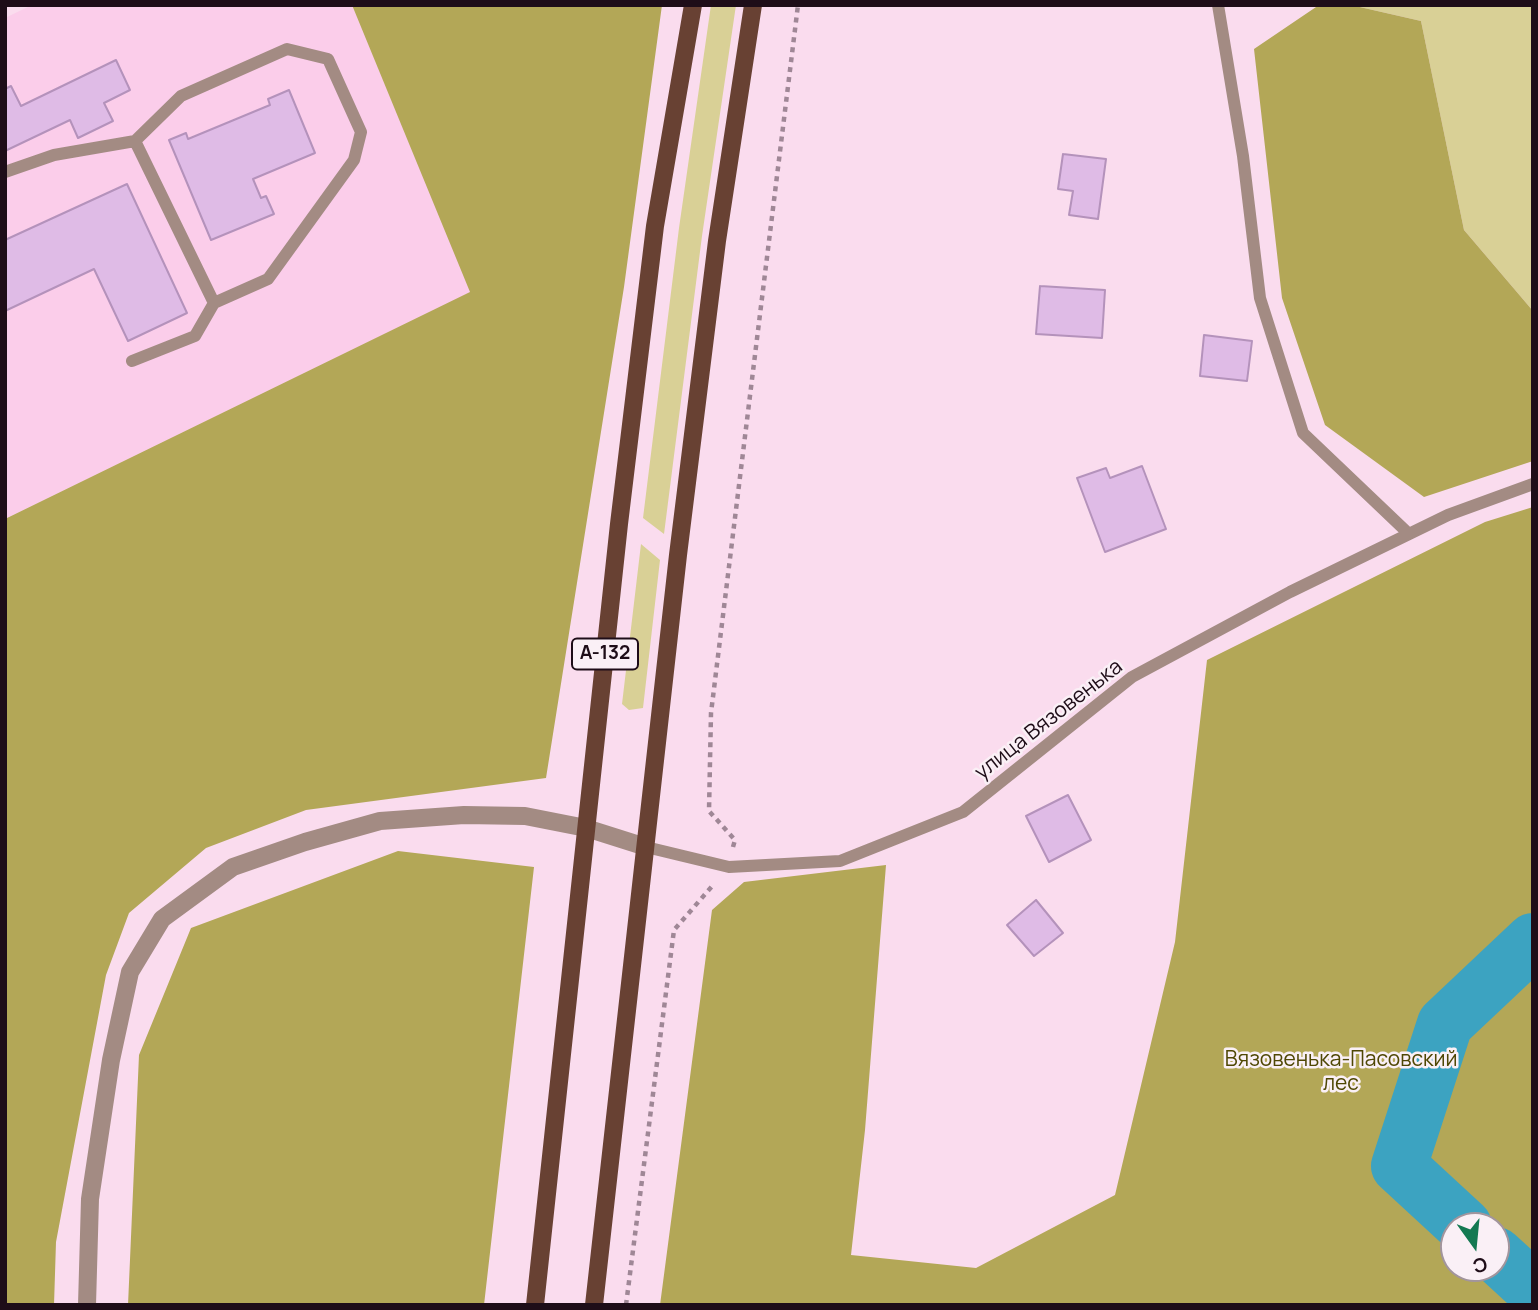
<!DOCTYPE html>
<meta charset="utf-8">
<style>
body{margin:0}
#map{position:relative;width:1538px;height:1310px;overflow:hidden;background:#fadcee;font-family:Manrope,sans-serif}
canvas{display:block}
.frame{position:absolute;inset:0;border:7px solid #1e0d18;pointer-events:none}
.north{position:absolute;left:1440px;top:1212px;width:70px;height:70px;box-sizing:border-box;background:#faf0f6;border:2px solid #a2959d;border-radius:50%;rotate:165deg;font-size:19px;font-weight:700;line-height:28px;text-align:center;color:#1e0d18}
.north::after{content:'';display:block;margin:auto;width:24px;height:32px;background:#147952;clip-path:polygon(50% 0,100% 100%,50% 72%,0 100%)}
</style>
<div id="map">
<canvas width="1538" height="1310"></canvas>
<div class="frame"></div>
<div class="north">С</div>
</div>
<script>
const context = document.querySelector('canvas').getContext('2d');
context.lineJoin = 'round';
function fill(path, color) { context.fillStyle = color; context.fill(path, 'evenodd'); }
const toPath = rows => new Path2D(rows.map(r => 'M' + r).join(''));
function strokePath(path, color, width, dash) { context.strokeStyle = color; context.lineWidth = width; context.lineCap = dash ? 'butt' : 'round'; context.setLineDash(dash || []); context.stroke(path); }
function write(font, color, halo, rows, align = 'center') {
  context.font = font + ' Manrope,sans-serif'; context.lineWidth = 5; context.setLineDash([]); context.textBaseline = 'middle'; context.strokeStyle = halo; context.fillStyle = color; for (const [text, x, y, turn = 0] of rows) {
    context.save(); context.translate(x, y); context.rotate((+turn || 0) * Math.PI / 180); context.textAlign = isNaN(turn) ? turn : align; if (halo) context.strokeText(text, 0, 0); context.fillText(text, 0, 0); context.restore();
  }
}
const built = toPath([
 [32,5,352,5,471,292,5,519,5,18]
]);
const green = toPath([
 [711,5,736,5,702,236,664,534,643,518,679,228],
 [1351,5,1533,5,1533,311,1464,230,1421,21],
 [641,544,660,560,643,708,629,710,622,704]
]);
const forest = toPath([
 [352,5,662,5,624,287,546,778,306,810,206,848,129,913,106,975,56,1242,54,1305,5,1305,5,519,470,292],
 [1319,5,1351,5,1421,21,1464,230,1533,311,1533,461,1424,497,1325,425,1282,298,1254,49],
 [1533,507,1533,1305,660,1305,712,910,744,882,886,865,865,1130,851,1255,976,1268,1115,1195,1175,942,1207,660,1485,522],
 [1454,1226,1496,1226,1496,1268,1454,1268],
 [398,851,534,867,484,1305,128,1305,139,1055,191,928]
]);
const river = toPath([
 [1464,1226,1399,1166,1445,1024,1533,941],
 [1496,1255,1533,1289]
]);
const building = toPath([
 [116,60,130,90,104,103,113,121,78,138,70,120,5,151,5,89,11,86,21,106,116,60],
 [289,90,315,153,253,179,261,198,266,196,274,214,211,240,169,140,186,133,188,139,270,105,268,99,289,90],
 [1063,154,1106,159,1098,219,1069,215,1073,191,1058,189,1063,154],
 [127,184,187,313,128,341,94,269,5,311,5,240,127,184],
 [1040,286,1105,290,1102,338,1036,334,1040,286],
 [1204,335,1252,341,1247,381,1200,376,1204,335],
 [1142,466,1166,529,1105,552,1077,478,1106,468,1110,478,1142,466],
 [1068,795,1091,840,1049,862,1026,816,1068,795],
 [1036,900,1063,933,1034,956,1007,925,1036,900]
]);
const path = toPath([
 [733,847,735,840,709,811,711,713,798,5],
 [626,1305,674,930,714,884]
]);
const service = toPath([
 [1218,5,1243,156,1260,298,1303,433,1409,534],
 [5,172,54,155,135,141,181,96,287,49,328,59,361,132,354,160,268,279,214,303,135,141],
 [132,361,195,336,214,303],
 [646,847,729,867,840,861,963,812,1132,677,1290,592,1448,515,1533,484]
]);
const minor = toPath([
 [87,1305,90,1199,111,1060,130,972,162,919,233,867,305,842,380,821,464,815,525,816,586,828,646,847]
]);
const primary = toPath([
 [535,1305,619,524,655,226,693,5],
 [594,1305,678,555,717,241,753,5]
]);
const shields = [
 [605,654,66]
];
const shieldNames = [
 ["А-132",605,654]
];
const streetNames = [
 ["улица Вязовенька",1049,720,-38]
];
const parkNames = [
 ["Вязовенька-Пасовский",1341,1060],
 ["лес",1341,1084]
];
fill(built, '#fbcdea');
fill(green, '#d9d096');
fill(forest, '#b3a757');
strokePath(river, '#3ca3c1', 56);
fill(building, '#dfbbe6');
strokePath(building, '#b492bb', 2);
strokePath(path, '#9f8796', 4.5, [5, 5]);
strokePath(service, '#a38b83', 12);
strokePath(minor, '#a38b83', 18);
strokePath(primary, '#684133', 18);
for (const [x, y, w] of shields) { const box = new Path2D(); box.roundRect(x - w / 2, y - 15.5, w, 31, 5); context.fillStyle = '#faf0f6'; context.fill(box); strokePath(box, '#1e0d18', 2); }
write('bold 19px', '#1e0d18', null, shieldNames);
write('21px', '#1e0d18', '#faf0f6', streetNames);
write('21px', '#4f4704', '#faf0f6', parkNames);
</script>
